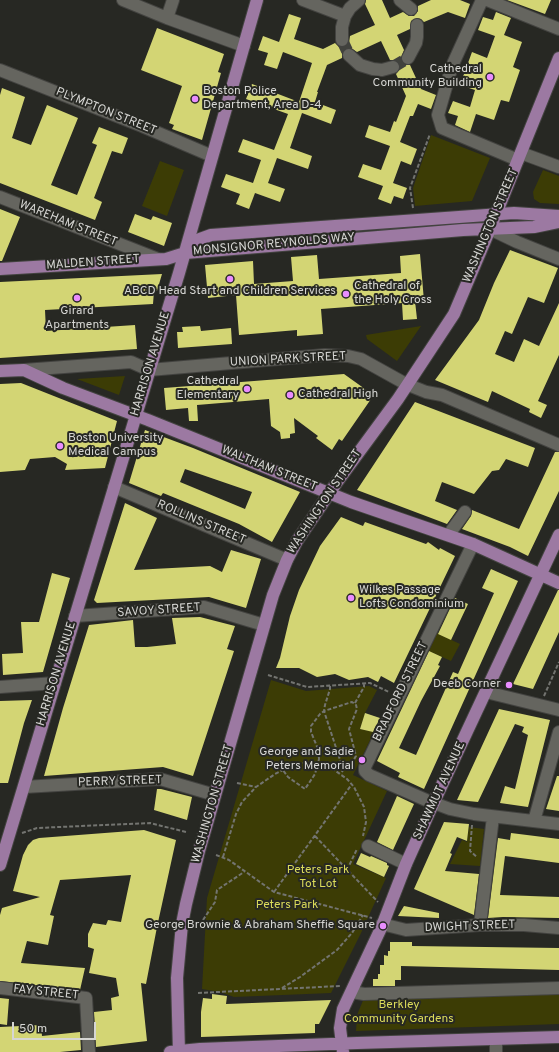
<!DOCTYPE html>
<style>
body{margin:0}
#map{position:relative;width:559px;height:1052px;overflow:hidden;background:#272823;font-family:Overpass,sans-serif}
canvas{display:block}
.scale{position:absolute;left:12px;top:1022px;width:84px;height:18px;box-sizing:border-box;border:2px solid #d6d6d3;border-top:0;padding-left:5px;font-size:12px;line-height:14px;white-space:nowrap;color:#d6d6d3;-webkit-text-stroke:3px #272823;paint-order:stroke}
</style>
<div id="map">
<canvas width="559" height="1052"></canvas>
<div class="scale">50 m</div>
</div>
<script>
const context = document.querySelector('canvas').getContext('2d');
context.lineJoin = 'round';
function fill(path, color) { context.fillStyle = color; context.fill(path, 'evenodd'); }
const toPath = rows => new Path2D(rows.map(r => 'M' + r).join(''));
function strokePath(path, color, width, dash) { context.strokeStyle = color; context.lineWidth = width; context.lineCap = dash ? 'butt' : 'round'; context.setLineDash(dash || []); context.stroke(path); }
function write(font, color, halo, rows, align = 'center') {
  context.font = font + ' Overpass,sans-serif'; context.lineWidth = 4; context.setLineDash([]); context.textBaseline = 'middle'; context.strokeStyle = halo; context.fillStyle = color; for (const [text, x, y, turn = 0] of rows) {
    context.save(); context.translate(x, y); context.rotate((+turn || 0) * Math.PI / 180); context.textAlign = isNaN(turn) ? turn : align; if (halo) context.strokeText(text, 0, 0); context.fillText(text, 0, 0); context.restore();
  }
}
const green = toPath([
 [431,135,490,158,472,201,415,206,413,188],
 [160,161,184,170,167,216,142,206],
 [543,170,559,176,559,204,540,203,534,199,533,192],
 [421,326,397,361,367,339,366,335],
 [125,376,119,395,77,379],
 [437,633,460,644,451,661,429,651],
 [271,680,306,691,369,686,377,690,365,713,360,729,374,732,353,775,387,791,353,864,386,878,361,933,331,993,234,997,220,992,202,989,207,898],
 [469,827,484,829,480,866,450,864,462,840,467,842],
 [559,992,559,1024,356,1031,357,1015,364,998]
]);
const building = toPath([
 [366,0,382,0,390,18,403,12,409,16,414,16,418,11,418,6,431,0,460,0,470,4,465,18,448,12,424,22,421,19,417,18,411,21,410,29,397,35,404,50,401,58,402,62,405,65,410,65,421,89,436,95,431,109,418,104,413,116,410,116,400,142,417,149,411,165,401,161,393,183,407,188,403,199,394,196,391,204,378,199,383,186,358,177,363,164,381,170,390,146,365,137,369,125,390,132,394,121,396,122,406,96,396,74,400,69,400,65,395,60,390,60,381,41,357,52,351,48,346,48,342,53,342,58,327,65,317,92,318,92,315,102,336,110,331,124,302,113,290,148,312,156,308,169,277,158,268,183,285,189,280,202,255,193,249,209,236,204,240,194,221,187,226,174,253,183,261,160,238,152,243,139,274,150,288,114,246,99,252,84,299,102,312,63,283,52,277,69,264,65,268,53,258,50,263,36,279,42,289,14,301,18,294,39,323,49,335,43,339,47,345,47,349,43,350,36,375,25,365,4],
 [507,0,551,0,545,14],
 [496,12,511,18,504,35,522,42,513,67,520,70,509,102,501,100,494,120,476,114,470,132,455,125,458,116,448,113,453,101,470,107,475,90,460,85,472,52,487,58,495,36,478,30,483,17,493,20],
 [157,28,224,54,218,72,221,73,202,140,172,129,174,125,169,123,182,86,141,70],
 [2,88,25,97,12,138,31,145,47,105,78,118,51,185,77,195,97,145,92,143,99,127,128,138,122,154,112,151,94,198,102,202,95,220,0,183,0,95],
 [0,209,20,217,2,261,0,261],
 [135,214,151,220,153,216,172,223,164,246,128,232],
 [510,250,558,268,544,303,528,297,512,334,505,331,495,354,514,362,524,339,539,346,559,303,559,355,538,401,547,405,541,418,529,412,530,409,492,391,488,402,435,380,479,320,494,283],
 [420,254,424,301,415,301,417,319,403,320,402,303,321,309,323,334,297,336,297,330,239,335,236,295,208,298,205,265,253,261,254,284,293,281,291,257,317,255,319,279,401,273,400,256],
 [162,274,157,291,154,291,153,304,45,310,46,331,135,325,137,349,0,358,0,282],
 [200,326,201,331,231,328,232,344,178,348,177,332,183,332,182,327],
 [344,374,372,394,369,397,371,399,342,441,339,439,332,450,316,438,318,436,294,418,295,433,290,434,290,438,281,439,280,432,271,426,269,399,197,405,198,421,189,421,188,408,166,410,164,388],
 [21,383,117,421,105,468,65,470,67,464,55,457,30,459,25,470,0,472,0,384],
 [415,402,535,448,528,467,506,459,499,470,492,471,474,494,442,482,435,501,457,510,447,524,357,490],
 [145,430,193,448,300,492,272,542,239,524,163,493,161,496,129,483],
 [185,469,252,492,245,509,180,482],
 [555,452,559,452,559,491,528,556,510,547,462,529,471,516,472,510,519,529],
 [125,503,157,518,134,570,210,566,222,572,231,550,261,559,246,608,209,597,97,603,94,600],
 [341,517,363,526,365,522,426,544,428,542,439,550,440,548,455,556,394,683,381,676,378,682,368,677,349,680,335,674,317,677,299,668,276,668,280,658,290,616,299,590,320,546],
 [491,569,518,581,424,789,398,777,400,773,377,761,429,651,442,657,438,665,440,666,421,701,399,748,416,755,453,672,458,674,494,593,482,588],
 [52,573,70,578,43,672,3,675,2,654,23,653,21,622,39,622],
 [558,590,559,590,559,632,533,689,513,684],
 [455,598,468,604,451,640,438,634],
 [200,617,235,626,227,649,234,651,193,776,163,767,44,776,63,708,89,625,133,620,135,647,147,647,176,644,172,618],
 [32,700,24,723,8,783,0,783,0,701],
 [499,709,550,720,528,807,500,803,505,786,515,789,528,735,522,732,524,727,515,724,478,802,457,800],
 [365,713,380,718,373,732,360,729],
 [557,776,559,776,559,811,546,809],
 [157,789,161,789,192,797,187,820,154,810],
 [397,796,414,804,393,850,377,842],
 [444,822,469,824,467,841,457,837,450,853,452,854,445,871,479,874,474,915,414,889],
 [144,830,176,840,157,927,146,984,141,983,147,1041,96,1047,94,1012,112,1010,111,998,119,996,116,978,89,973,94,949,88,947,88,934,93,923,106,925,108,920,121,922,131,875,60,880,50,915,54,916,48,945,27,941,21,963,85,968,80,990,0,981,0,915,2,908,40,897,13,891,23,855,28,845,33,840,39,838],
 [511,833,559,839,559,863,505,856,500,895,559,897,559,918,503,917,488,918,498,838,510,840],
 [361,853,370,857,371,856,387,863,387,865,389,866,384,877,356,864],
 [404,906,439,913,439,918,398,916],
 [390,942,412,942,412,946,559,948,559,970,401,966,401,980,395,980,395,986,373,986,373,979,378,979,378,974,380,974,380,965,384,965,384,955,388,956,388,951,390,951],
 [212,994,227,996,226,1004,331,1000,319,1024,315,1024,315,1033,201,1037,201,1012,203,998,212,999],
 [0,998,9,999,7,1025,0,1024],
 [41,1025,42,1036,80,1032,81,1050,60,1052,0,1052,0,1027]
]);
const minorTunnel = toPath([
 [342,40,349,55],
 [393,67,408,58]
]);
const path = toPath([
 [413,208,410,188,430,134],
 [268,675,307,687,370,683,389,692],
 [330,686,330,689,325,705,324,711,343,769],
 [544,696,559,662],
 [355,703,364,687,364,684],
 [280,766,288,777,305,789,315,774,319,759,318,749,311,732,311,726,320,714,324,711,352,702,356,705,357,709,349,729,356,756,353,761,343,770,341,774],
 [237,783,256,787],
 [472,825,470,851,477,857],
 [22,833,37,828,150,823,186,832],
 [315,836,378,902],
 [216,855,229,860,274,892,372,918],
 [223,857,236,814,242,802,256,787,275,774,293,765,302,763,313,762,330,767,347,779,354,787,364,807,366,822,363,836],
 [347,870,357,849],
 [274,892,352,784],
 [203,920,215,902,217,890,244,872],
 [282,988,300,977,337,950,352,933,363,915],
 [198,993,340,986]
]);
const minor = toPath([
 [123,0,167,18,244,46],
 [303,0,345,16],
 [400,0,411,9],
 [482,0,452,66,438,115,442,128,518,160],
 [487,0,559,29],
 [167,18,173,0],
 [342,40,342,27,345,16,350,8,359,0],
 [349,55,360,65,373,69,382,70,393,67],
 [408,58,416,43,417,37,417,25],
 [0,70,142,126,212,156],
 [521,153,559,167],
 [0,197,158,259],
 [490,229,517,242,559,259],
 [24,370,131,362,149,370,325,355,348,356,361,359,406,384,426,392,442,395,559,445],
 [114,487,287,560],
 [452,530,465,512],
 [473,544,365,767,365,771,369,775,426,800,450,809,474,814,559,824],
 [75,616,204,607,264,625],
 [0,687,55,683],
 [486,692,559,710],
 [24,787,160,779,215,795],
 [534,821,559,732],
 [368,846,406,864],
 [382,924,406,930,480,925,524,925,559,928],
 [480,925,493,817],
 [0,988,86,998,89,1052],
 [352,992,364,994,559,988],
 [496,1039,496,1052]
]);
const major = toPath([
 [185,253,463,230,534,227,559,222],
 [0,269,166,259,185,253,200,239,211,235,514,213,559,216],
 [0,371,24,370,63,388,148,420,351,502,473,544,559,583],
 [0,865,179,273,257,0],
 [170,1052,200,1049,357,1043,559,1037],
 [179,1052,177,978,182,924,186,904,199,851,273,595,287,560,297,541,337,482,398,399,454,314,490,229,559,58],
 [343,1052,340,1028,343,1009,382,926,406,864,433,804,559,535]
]);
const markers = [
 [490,77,4,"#e98dfe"],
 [195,99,4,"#e98dfe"],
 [230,279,4,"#e98dfe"],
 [346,294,4,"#e98dfe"],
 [77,298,4,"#e98dfe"],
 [247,389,4,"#e98dfe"],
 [290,395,4,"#e98dfe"],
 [60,446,4,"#e98dfe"],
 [351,598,4,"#e98dfe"],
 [509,685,4,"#e98dfe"],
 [362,760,4,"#e98dfe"],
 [383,926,4,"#e98dfe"]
];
const poiNames = [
 ["Cathedral",482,70],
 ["Community Building",482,84],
 ["Boston Police",203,92,"left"],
 ["Department, Area D-4",203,106,"left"],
 ["Cathedral of",354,287,"left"],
 ["the Holy Cross",354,301,"left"],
 ["ABCD Head Start and Children Services",230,292,"center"],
 ["Girard",77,312,"center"],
 ["Apartments",77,326,"center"],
 ["Cathedral",239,382],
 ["Elementary",239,396],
 ["Cathedral High",298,395,"left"],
 ["Boston University",68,439,"left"],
 ["Medical Campus",68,453,"left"],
 ["Wilkes Passage",359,591,"left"],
 ["Lofts Condominium",359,605,"left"],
 ["Deeb Corner",501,685],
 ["George and Sadie",354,753],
 ["Peters Memorial",354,767],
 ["George Brownie & Abraham Sheffie Square",375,926]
];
const streetNames = [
 ["PLYMPTON STREET",106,112,22],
 ["WAREHAM STREET",68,224,22],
 ["WASHINGTON STREET",491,226,-67],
 ["MONSIGNOR REYNOLDS WAY",274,245,-5],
 ["MALDEN STREET",93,263,-4],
 ["UNION PARK STREET",288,360,-3],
 ["HARRISON AVENUE",151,364,-73],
 ["WALTHAM STREET",269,469,22],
 ["WASHINGTON STREET",325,502,-56],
 ["ROLLINS STREET",201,523,23],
 ["SAVOY STREET",159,611,-4],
 ["HARRISON AVENUE",57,674,-73],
 ["BRADFORD STREET",401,692,-64],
 ["PERRY STREET",120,782,-2],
 ["SHAWMUT AVENUE",440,791,-65],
 ["WASHINGTON STREET",213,804,-74],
 ["DWIGHT STREET",470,927,-2],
 ["FAY STREET",46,993,6]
];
const parkNames = [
 ["Peters Park",318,871],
 ["Tot Lot",318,885],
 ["Peters Park",287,906],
 ["Berkley",399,1006],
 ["Community Gardens",399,1020]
];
fill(green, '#3c3c05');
fill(building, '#d3d574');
strokePath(minorTunnel, '#41423d', 12, [12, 6]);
strokePath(minor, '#434340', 14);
strokePath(major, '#434340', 14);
strokePath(path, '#737470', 2, [4, 2]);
strokePath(minor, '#65655f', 12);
strokePath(major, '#9c79a2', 12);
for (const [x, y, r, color] of markers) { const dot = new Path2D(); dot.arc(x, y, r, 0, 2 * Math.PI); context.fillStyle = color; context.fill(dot); strokePath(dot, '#272823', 1.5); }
write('12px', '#d6d6d3', '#272823', poiNames, 'right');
write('12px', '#d6d6d3', '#272823', streetNames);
write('12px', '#dbdb5a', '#272823', parkNames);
</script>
